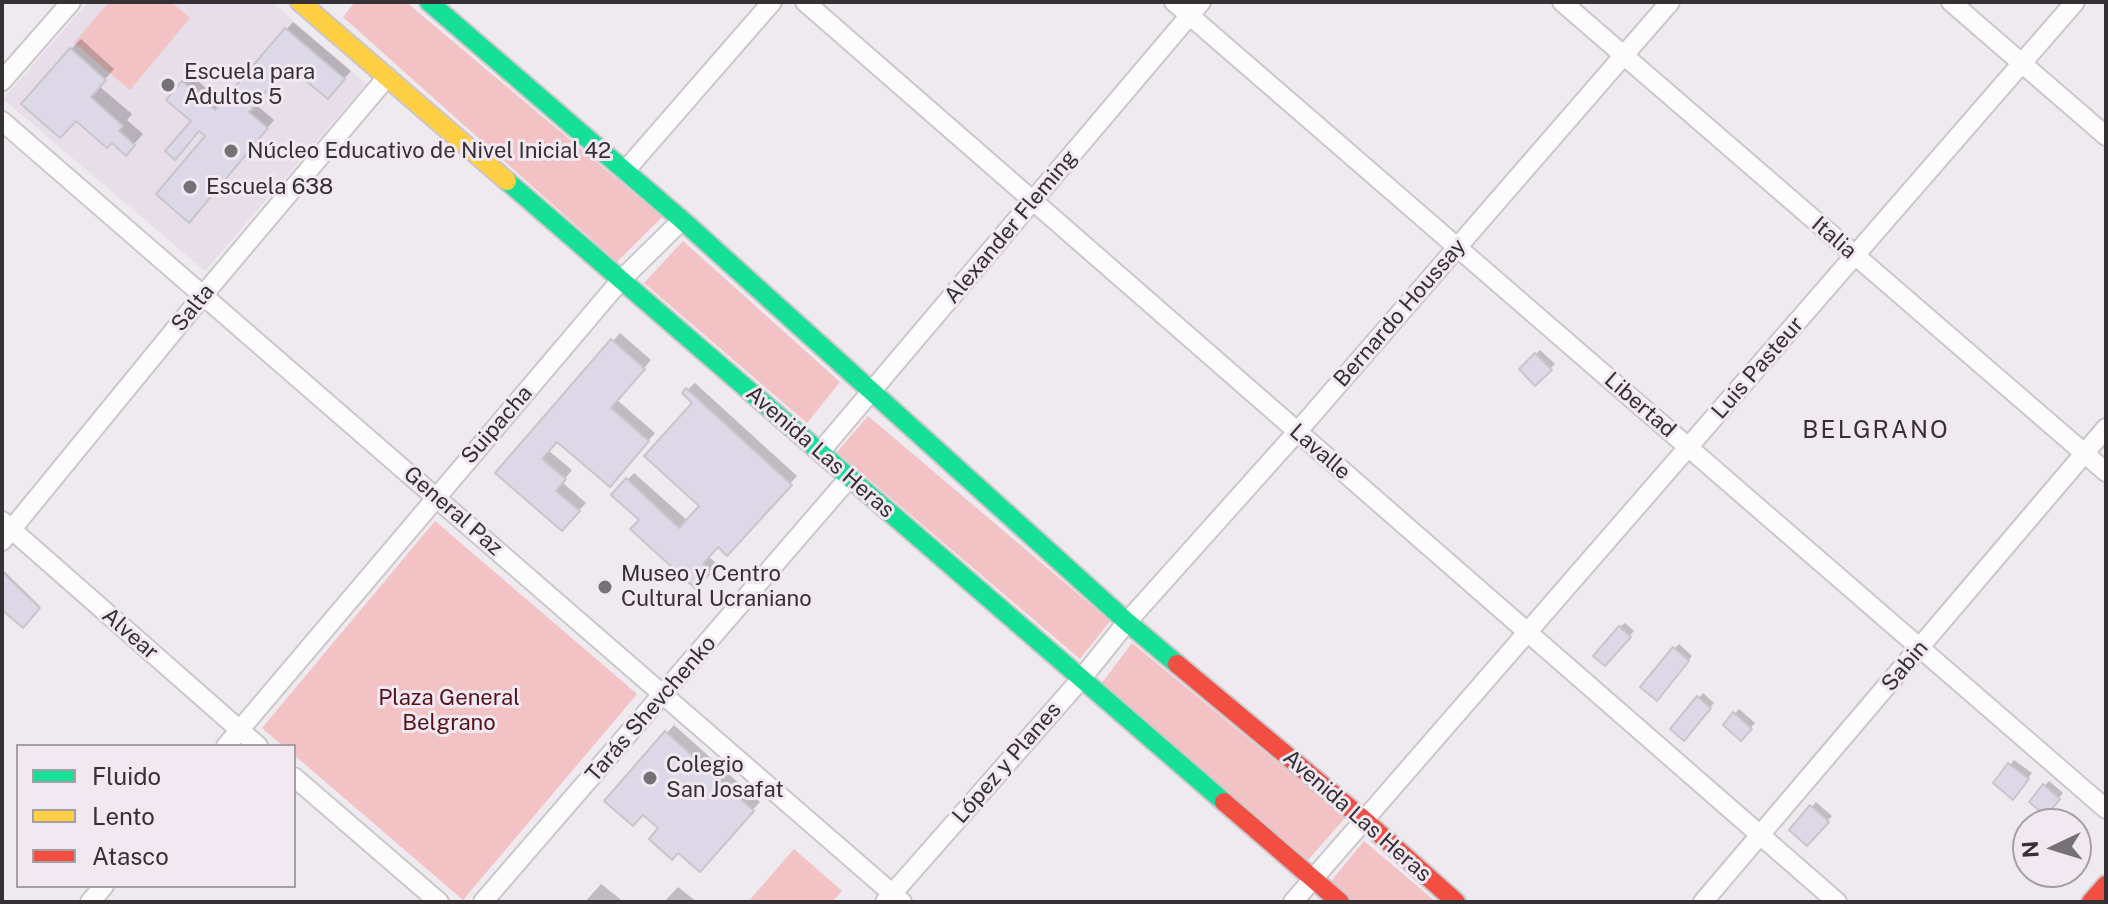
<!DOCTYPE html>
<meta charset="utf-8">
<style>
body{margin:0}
#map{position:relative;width:2108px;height:904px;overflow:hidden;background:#efeaef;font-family:"Public Sans",sans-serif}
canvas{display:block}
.frame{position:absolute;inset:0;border:4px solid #343034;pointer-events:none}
.legend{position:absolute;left:16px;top:744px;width:280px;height:144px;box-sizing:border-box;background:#f1e8f1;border:2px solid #a59ea5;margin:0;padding:10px 14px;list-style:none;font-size:24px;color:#343034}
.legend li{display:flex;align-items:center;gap:16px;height:40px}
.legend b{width:40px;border:2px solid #a59ea5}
.north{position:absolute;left:2012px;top:808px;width:80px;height:80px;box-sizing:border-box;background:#f1e8f1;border:2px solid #a59ea5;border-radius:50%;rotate:266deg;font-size:22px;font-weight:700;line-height:32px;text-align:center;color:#343034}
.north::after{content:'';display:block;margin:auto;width:28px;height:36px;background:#757175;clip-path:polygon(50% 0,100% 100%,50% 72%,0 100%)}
</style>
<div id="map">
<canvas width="2108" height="904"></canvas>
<div class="frame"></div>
<ul class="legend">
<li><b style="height:10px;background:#16e098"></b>Fluido</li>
<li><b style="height:10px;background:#ffcf43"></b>Lento</li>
<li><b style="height:10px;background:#f24e42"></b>Atasco</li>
</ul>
<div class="north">N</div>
</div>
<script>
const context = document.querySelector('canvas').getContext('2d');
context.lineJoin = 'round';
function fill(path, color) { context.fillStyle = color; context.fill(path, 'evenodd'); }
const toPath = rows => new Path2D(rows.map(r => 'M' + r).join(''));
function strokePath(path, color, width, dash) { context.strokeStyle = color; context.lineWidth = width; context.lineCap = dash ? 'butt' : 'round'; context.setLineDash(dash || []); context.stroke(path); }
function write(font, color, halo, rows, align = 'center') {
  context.font = font + ' "Public Sans",sans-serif'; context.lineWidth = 6; context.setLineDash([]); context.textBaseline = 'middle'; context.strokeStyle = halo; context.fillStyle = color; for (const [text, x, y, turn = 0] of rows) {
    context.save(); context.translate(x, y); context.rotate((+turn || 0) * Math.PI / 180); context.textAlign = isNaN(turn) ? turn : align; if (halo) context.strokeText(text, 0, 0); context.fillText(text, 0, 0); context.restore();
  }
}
const built = toPath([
 [88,2,272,2,366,84,205,271,3,99]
]);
const green = toPath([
 [109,2,171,2,190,18,130,90,74,43],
 [355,2,406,2,662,217,617,262,343,17],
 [683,241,840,382,807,423,644,283],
 [868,416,1110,621,1080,659,837,452],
 [435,521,637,694,463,900,294,755,294,746,283,746,262,728],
 [1132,643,1345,818,1308,860,1102,683],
 [1364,841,1436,902,1354,902,1331,881],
 [794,849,842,891,832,902,748,902]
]);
const shadow = toPath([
 [293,22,351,71,335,89,289,64,255,104,274,120,196,212,208,136,194,121,184,83,191,75,223,103],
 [81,39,114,69,99,86,132,114,127,120,143,134,126,153,112,141,107,146,71,49],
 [620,333,651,360,617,400,655,433,617,477,558,439,548,450,572,470,562,482,586,503,570,521,498,473],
 [1540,350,1555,364,1536,383,1521,369],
 [695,383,797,476,734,546,718,545,708,556,717,564,696,586,641,520,613,495,634,473,688,521,702,506,695,403,684,393],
 [2,569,40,606,23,625,2,607],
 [1625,623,1634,631,1610,659,1620,627],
 [1679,644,1692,656,1661,694,1674,649],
 [1703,693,1714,703,1688,733,1699,698],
 [1739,709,1755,723,1741,738,1725,724],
 [674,725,760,802,707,862,643,812,607,800],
 [2014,760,2032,773,2018,792,1996,783],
 [2049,781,2063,793,2050,809,2044,786],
 [1816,802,1832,816,1807,843,1792,830],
 [601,884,624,902,585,902],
 [678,887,697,902,664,902]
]);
const building = toPath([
 [285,28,345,79,328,99,288,66,249,112,268,128,189,223,156,194,205,136,199,131,175,160,165,151,191,121,166,100,182,81,215,110,285,28],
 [70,48,106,80,91,97,123,126,119,131,135,145,126,156,112,143,107,148,76,121,60,138,21,104,70,48],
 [611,339,645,369,611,408,649,441,610,487,557,442,542,459,566,479,556,491,580,511,562,531,495,473,611,339],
 [1535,353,1552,370,1535,386,1519,369,1535,353],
 [686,388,792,485,727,556,718,547,703,564,711,572,696,589,630,529,639,520,611,495,626,478,679,528,699,506,644,456,692,403,682,393,686,388],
 [2,572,40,608,23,628,2,610,2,572],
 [1619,626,1631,637,1605,666,1593,656,1619,626],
 [1673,647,1689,661,1657,701,1640,687,1673,647],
 [1697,696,1711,708,1684,741,1670,729,1697,696],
 [1733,712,1752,729,1741,741,1723,725,1733,712],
 [665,731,754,811,700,872,678,853,672,860,649,839,658,828,643,815,633,826,604,801,665,731],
 [2008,763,2029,779,2013,800,1993,783,2008,763],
 [2043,784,2060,799,2046,816,2029,802,2043,784],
 [1810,805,1829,822,1807,846,1789,830,1810,805]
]);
const street = toPath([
 [805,2,1837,902],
 [1174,2,2106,809],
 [1562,2,2106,472],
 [1951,2,2106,136],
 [2,81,71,2],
 [2,121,902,902],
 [625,171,772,2],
 [820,452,1201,2],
 [2,521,258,746],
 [2,541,204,294,387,77],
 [226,746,620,281,682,220],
 [294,777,439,902],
 [90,902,104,886],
 [483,902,849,478],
 [885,902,1082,678,1127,622,1297,432,1670,2],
 [1293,902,2075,2],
 [1703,902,2106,428]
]);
const fast = toPath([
 [429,2,682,220,1127,622,1177,664],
 [507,181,1224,802]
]);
const slow = toPath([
 [300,2,507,181]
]);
const jam = toPath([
 [1177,664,1364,820,1456,902],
 [1224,802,1340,902],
 [2091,902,2106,885]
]);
const markers = [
 [168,85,8,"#757175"],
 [231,151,8,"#757175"],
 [190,187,8,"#757175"],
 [605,587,8,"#757175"],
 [650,778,8,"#757175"]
];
const poiNames = [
 ["Escuela para",184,72],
 ["Adultos 5",184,97],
 ["Núcleo Educativo de Nivel Inicial 42",247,151],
 ["Escuela 638",206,187],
 ["Museo y Centro",621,574],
 ["Cultural Ucraniano",621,599],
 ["Colegio",666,765],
 ["San Josafat",666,790]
];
const streetNames = [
 ["Alexander Fleming",1011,227,-50],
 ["Italia",1834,238,41],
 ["Salta",193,308,-51],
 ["Bernardo Houssay",1400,313,-49],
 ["Luis Pasteur",1758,368,-49],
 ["Libertad",1640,405,41],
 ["Suipacha",497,425,-49],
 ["Avenida Las Heras",820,452,41],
 ["Lavalle",1320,452,41],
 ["General Paz",453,511,41],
 ["Alvear",130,634,41],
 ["Sabin",1905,666,-50],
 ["Tarás Shevchenko",651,709,-49],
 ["López y Planes",1007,763,-49],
 ["Avenida Las Heras",1357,816,41]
];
const parkNames = [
 ["Plaza General",449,698],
 ["Belgrano",449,723]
];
const neighbourhoodNames = [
 ["BELGRANO",1876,431]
];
fill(built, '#e8dee9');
fill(green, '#f2c2c4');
fill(shadow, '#0003');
fill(building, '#ddd8e8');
strokePath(building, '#c8c6ca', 2);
strokePath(street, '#cac6ca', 22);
strokePath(fast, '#cac6ca', 22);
strokePath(slow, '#cac6ca', 22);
strokePath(jam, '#cac6ca', 22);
strokePath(street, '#fdfcfd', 18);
strokePath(fast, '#16e098', 18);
strokePath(slow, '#ffcf43', 18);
strokePath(jam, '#f24e42', 18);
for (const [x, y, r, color] of markers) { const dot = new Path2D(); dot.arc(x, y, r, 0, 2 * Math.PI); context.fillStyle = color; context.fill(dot); strokePath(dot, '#f1e8f1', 3); }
write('22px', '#343034', '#f1e8f1', poiNames, 'left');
write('22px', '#343034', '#f1e8f1', streetNames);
write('22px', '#551319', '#f1e8f1', parkNames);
context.letterSpacing = '2px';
write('24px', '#343034', '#f1e8f1', neighbourhoodNames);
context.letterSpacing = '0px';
</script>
